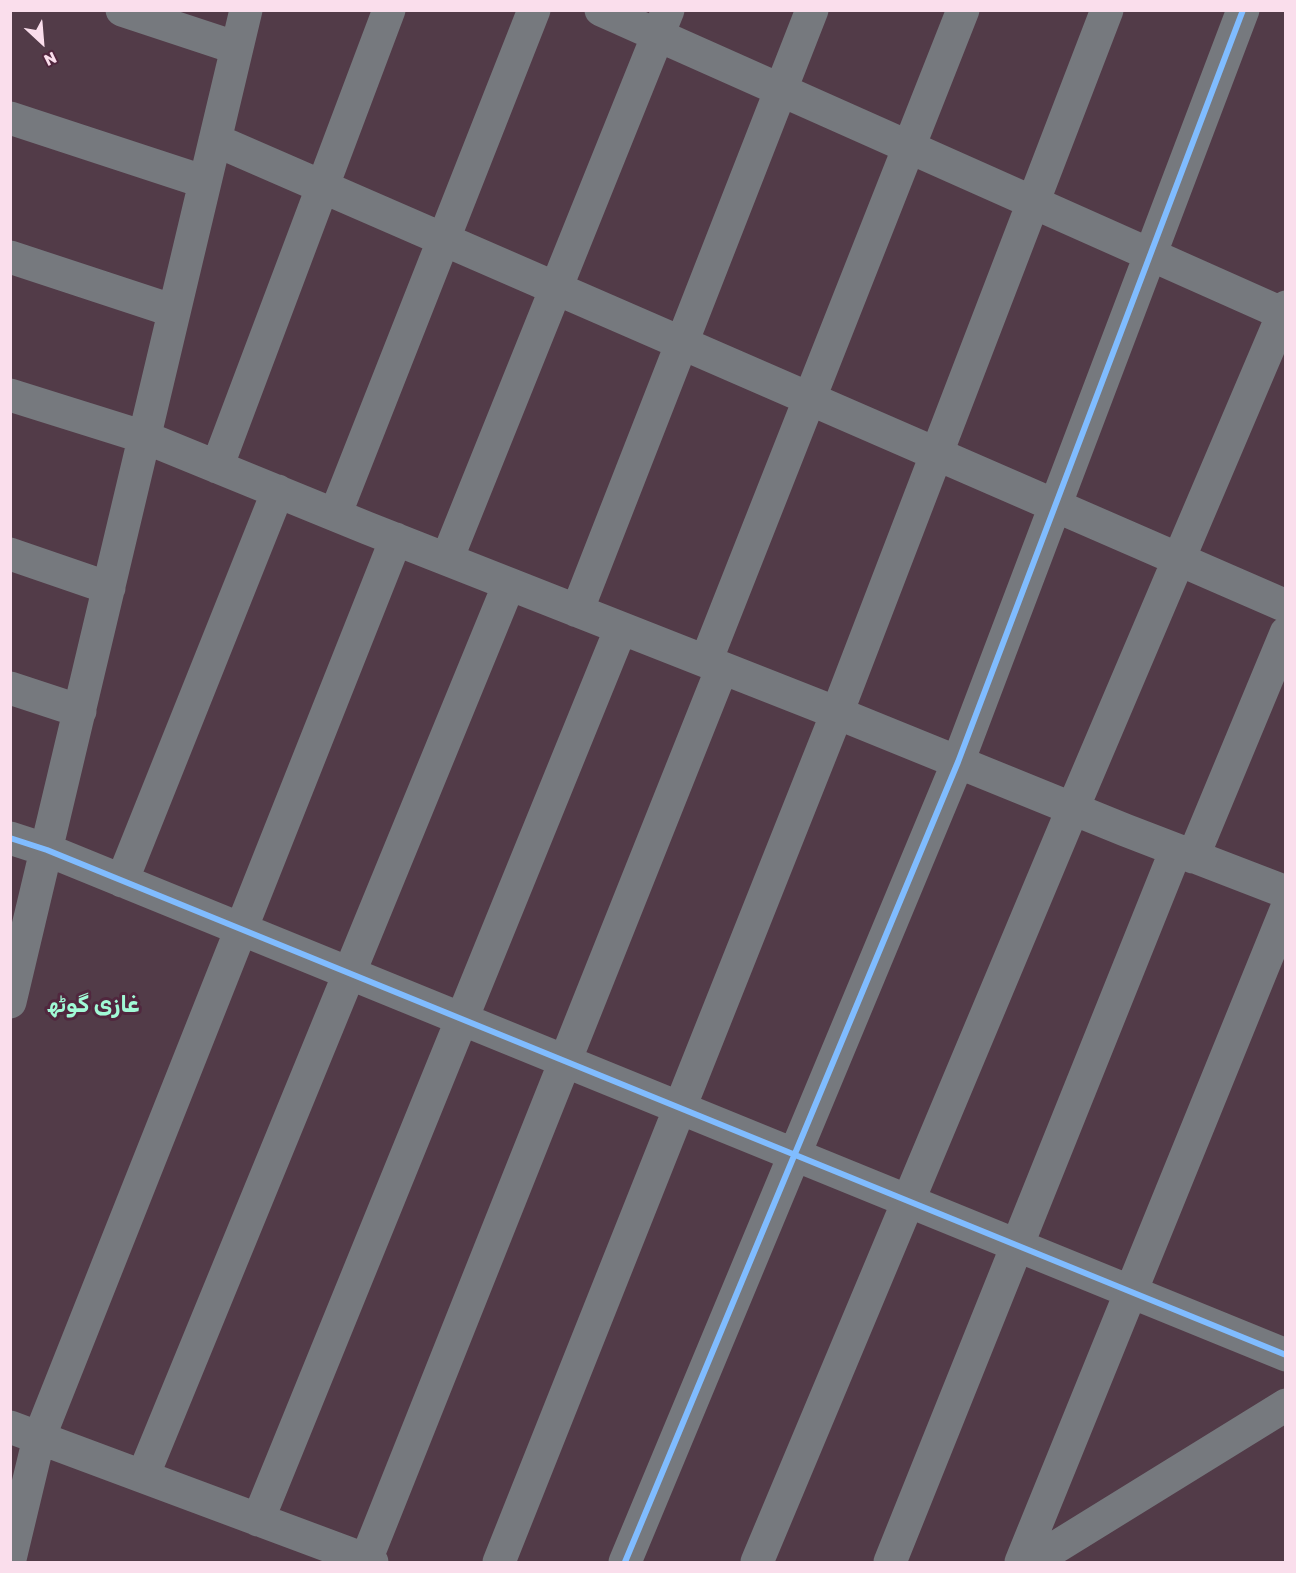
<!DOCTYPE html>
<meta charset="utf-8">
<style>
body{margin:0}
#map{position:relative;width:1296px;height:1573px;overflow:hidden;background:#523b48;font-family:Rubik,sans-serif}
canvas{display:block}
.frame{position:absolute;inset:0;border:12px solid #fadeec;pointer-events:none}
.north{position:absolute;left:12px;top:12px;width:60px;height:60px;-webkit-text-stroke:4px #50273e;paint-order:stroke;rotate:154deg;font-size:16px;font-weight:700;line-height:24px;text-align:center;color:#fadeec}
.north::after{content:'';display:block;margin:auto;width:21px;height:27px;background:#fadeec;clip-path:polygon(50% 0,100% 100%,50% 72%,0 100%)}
</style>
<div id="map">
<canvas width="1296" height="1573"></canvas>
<div class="frame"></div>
<div class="north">N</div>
</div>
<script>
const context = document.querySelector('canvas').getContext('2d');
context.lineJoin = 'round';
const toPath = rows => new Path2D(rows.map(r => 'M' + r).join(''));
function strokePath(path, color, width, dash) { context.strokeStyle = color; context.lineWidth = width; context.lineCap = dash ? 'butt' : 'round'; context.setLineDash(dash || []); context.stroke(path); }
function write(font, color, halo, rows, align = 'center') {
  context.font = font + ' Rubik,Vazirmatn,sans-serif'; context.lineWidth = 6; context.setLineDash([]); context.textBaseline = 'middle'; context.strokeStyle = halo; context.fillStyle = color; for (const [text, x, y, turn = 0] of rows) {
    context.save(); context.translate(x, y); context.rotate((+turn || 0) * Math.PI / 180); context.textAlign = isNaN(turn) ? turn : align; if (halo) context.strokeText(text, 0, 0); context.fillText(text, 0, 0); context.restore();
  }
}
const street = toPath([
 [122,10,237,48],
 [601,10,1286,315],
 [10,118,205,182],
 [215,140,1286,606],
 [10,257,174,311],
 [10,395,144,437,367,528,837,713,1125,830,1286,892],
 [217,467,389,10],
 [335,515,534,10],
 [10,554,109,588],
 [447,559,668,10],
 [577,611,812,10],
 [706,661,963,10],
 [10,688,80,711],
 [10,838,47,850,1286,1355],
 [1193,857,1286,633],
 [122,881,278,491],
 [10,1002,246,10],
 [10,1427,372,1562],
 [143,1476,509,584],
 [258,1520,621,628],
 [10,1559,39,1438,396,539],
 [366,1560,722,668],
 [499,1562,837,713,1107,10],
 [625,1562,958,762,1243,10],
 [757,1562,1073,808,1286,307],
 [890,1562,1176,850],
 [1021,1562,1286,910],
 [1032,1562,1286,1405]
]);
const cycleway = toPath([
 [10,838,47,850,1286,1355],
 [625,1562,958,762,1243,10]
]);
const districtNames = [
 ["غازی گوٹھ",93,1006]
];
strokePath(street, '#76797e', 33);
strokePath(cycleway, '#80bcff', 6);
write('bold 22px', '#a1fad6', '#50273e', districtNames);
</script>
